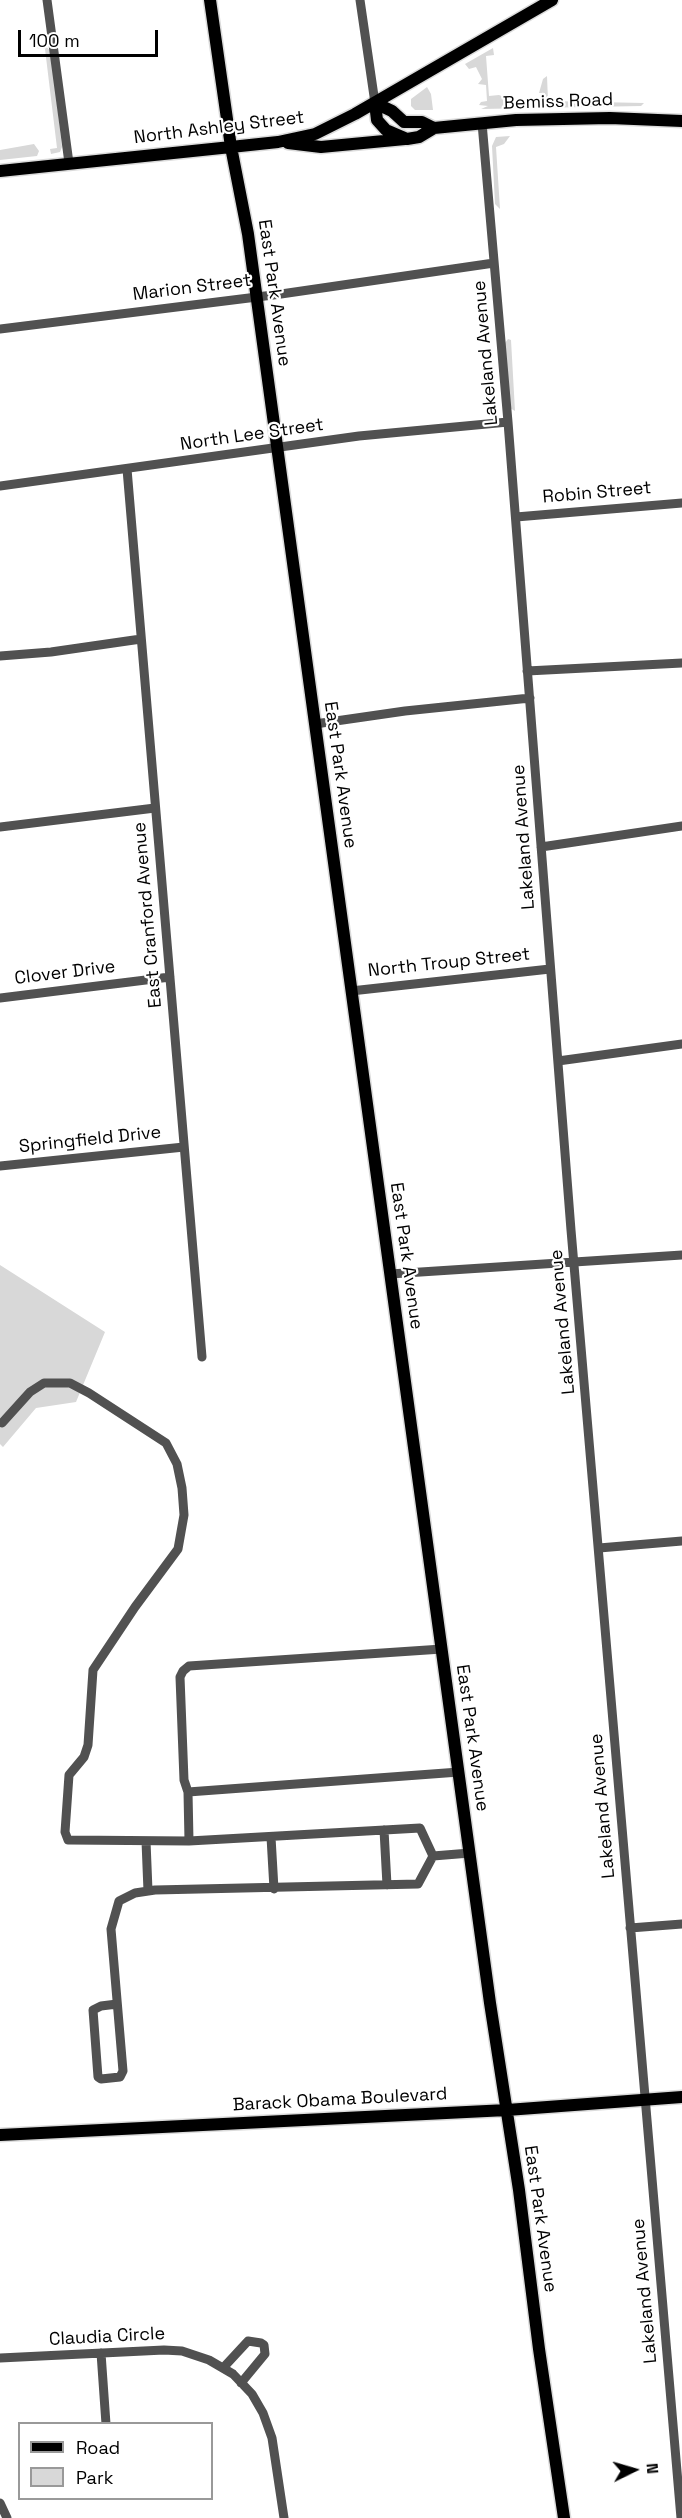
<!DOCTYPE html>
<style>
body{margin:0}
#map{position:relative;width:682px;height:2518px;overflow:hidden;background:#fff;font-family:"Space Grotesk",sans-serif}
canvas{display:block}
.legend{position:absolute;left:18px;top:2422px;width:195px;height:78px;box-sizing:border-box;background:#fff;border:2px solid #999;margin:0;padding:8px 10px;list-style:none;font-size:18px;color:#000}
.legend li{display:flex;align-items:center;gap:12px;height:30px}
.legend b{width:30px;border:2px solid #999}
.north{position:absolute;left:604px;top:2440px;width:60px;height:60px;-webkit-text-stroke:4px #fff;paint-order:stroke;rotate:85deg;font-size:16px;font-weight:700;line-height:24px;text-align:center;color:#000}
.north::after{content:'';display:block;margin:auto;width:21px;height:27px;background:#000;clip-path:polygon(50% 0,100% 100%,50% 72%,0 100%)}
.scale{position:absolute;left:18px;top:30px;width:140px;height:27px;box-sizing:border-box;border:3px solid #000;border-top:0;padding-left:8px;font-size:18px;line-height:21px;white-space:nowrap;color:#000;-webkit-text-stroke:4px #fff;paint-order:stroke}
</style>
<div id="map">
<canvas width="682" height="2518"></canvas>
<ul class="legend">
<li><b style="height:8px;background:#000"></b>Road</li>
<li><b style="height:16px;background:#d8d8d8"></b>Park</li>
</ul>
<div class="north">N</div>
<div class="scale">100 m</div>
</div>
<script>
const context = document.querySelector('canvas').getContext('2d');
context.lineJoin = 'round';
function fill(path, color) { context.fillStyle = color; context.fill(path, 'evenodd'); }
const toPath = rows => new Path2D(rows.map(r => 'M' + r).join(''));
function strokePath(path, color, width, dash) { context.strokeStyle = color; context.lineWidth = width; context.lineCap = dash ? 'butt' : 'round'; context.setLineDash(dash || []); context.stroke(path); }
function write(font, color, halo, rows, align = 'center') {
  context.font = font + ' "Space Grotesk",sans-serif'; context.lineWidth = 4.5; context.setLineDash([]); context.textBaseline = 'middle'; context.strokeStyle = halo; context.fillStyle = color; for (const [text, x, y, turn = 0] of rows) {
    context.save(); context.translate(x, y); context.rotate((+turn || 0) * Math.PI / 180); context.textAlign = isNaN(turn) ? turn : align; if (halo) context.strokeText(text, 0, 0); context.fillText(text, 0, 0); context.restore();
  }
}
const green = toPath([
 [45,45,51,52,62,147,60,152,51,154,50,149,57,148,45,49,36,48],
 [493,48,494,55,486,56,489,96,499,95,511,100,542,100,545,98,545,93,539,93,543,79,547,76,548,101,644,103,641,106,481,109,488,106,479,105,481,102,487,101,486,85,478,84,482,79,476,67,469,69,465,64],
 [427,87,431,94,433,110,415,110,411,106,411,99],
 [510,136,504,144,496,147,500,209,495,204,492,146,496,137],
 [34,144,39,151,37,156,0,160,0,150],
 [508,339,511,340,515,411,510,408,505,343],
 [0,1265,105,1332,76,1402,36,1408,3,1447,0,1444]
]);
const minor = toPath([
 [47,0,69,163],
 [360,0,375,103],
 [482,123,508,422,571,1230,681,2518],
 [0,329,281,294,494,263],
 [127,469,202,1357],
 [0,486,359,436,508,422],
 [516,517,682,503],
 [0,656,51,652,141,639],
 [527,671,682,663],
 [315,724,405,711,530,698],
 [0,827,155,808],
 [541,847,682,826],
 [351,991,550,969],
 [0,998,170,977],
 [558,1061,682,1044],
 [0,1166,184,1147],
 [390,1274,682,1255],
 [2,1423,30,1392,44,1383,70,1383,89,1393,166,1443,177,1464,182,1488,184,1515,178,1549,135,1607,93,1670,88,1745,84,1757,69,1775,65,1832,68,1840,189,1841,188,1792,459,1772],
 [599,1548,682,1541],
 [188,1792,184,1780,180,1677,183,1671,189,1666,442,1649],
 [384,1830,387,1885],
 [271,1837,274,1889],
 [146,1841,148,1891],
 [189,1841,420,1828,433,1856],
 [630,1928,682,1924],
 [117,2004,101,2006,93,2010,98,2077,101,2079,120,2077,123,2071,111,1929,119,1901,135,1893,155,1890,418,1884,433,1856,470,1853],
 [101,2353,106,2424],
 [0,2358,164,2350,182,2351,209,2360,233,2374,252,2394,263,2413,272,2438,284,2518],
 [223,2368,248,2341,261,2343,264,2345,265,2354,241,2383],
 [0,2503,7,2518]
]);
const major = toPath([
 [210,0,231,147,248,234,490,2003,519,2190,539,2349,564,2518],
 [375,103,377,120,386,130,407,139,419,137,434,128,516,120,610,118,682,121],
 [375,103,392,111,404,122,422,122,434,128],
 [288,143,321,147,405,139],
 [0,171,231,147,278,142,315,134,355,114,552,0],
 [0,2135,507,2110,682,2097]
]);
const streetNames = [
 ["Bemiss Road",558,102,-2],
 ["North Ashley Street",219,128,-7],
 ["Marion Street",192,288,-7],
 ["East Park Avenue",274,293,82],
 ["Lakeland Avenue",486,353,-95],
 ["North Lee Street",252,435,-8],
 ["Robin Street",597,493,-5],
 ["East Park Avenue",340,775,82],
 ["Lakeland Avenue",524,837,-94],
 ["East Cranford Avenue",148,915,-95],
 ["North Troup Street",449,963,-6],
 ["Clover Drive",65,973,-7],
 ["Springfield Drive",90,1140,-6],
 ["East Park Avenue",406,1256,82],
 ["Lakeland Avenue",563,1322,-95],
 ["East Park Avenue",472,1738,82],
 ["Lakeland Avenue",603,1806,-95],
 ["Barack Obama Boulevard",340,2100,-3],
 ["East Park Avenue",540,2219,82],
 ["Lakeland Avenue",645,2291,-95],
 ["Claudia Circle",107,2337,-3]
];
fill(green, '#d8d8d8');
strokePath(major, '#dbdbdb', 15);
strokePath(minor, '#515151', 9);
strokePath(major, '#000', 12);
write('18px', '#000', '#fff', streetNames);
</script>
